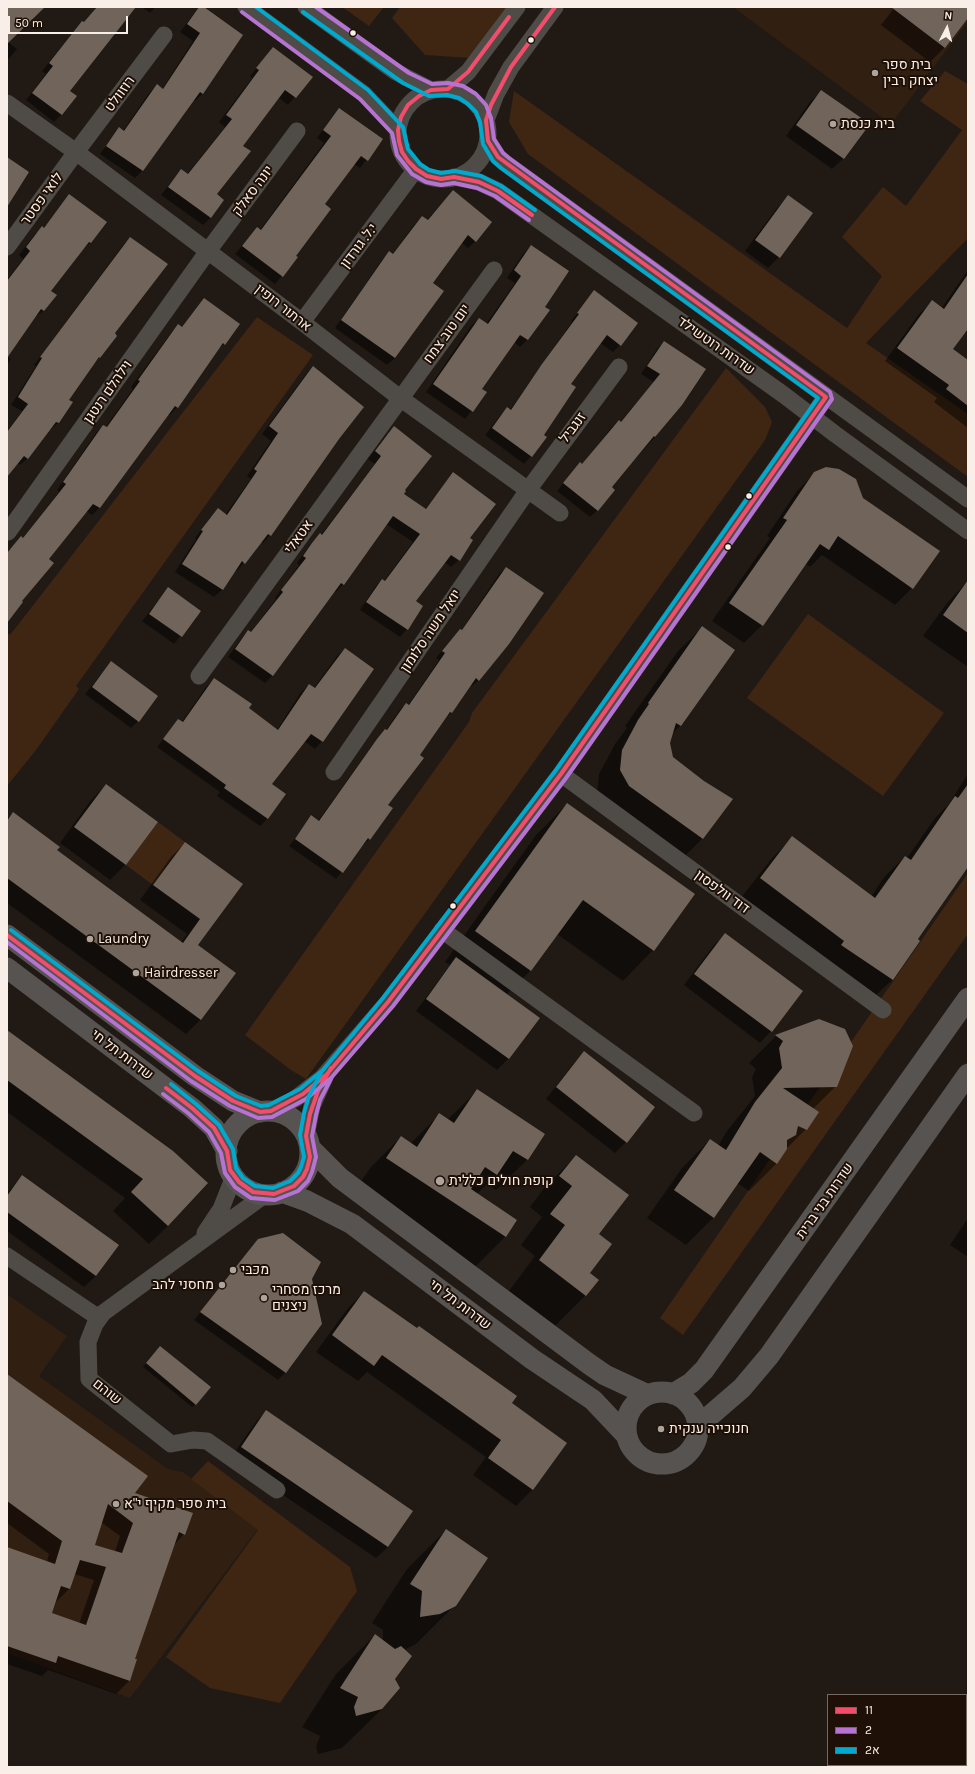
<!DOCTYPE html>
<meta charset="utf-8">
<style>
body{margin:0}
#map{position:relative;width:975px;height:1774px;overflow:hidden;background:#211a14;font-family:Karla,Heebo,sans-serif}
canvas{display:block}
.frame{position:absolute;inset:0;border:8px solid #faefe8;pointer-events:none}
.legend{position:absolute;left:827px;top:1694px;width:140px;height:72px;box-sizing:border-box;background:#1e1006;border:1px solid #766960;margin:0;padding:5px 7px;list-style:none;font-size:12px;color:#faefe8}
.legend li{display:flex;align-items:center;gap:8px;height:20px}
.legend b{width:20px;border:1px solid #766960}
.north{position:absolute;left:927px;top:8px;width:40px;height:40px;-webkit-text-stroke:3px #1e1006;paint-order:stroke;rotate:6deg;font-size:11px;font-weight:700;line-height:16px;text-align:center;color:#faefe8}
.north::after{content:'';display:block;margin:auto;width:14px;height:18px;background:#faefe8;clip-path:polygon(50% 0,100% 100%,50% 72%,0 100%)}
.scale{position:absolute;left:8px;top:16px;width:120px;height:18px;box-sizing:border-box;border:2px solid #faefe8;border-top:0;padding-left:5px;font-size:12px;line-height:14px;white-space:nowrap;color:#faefe8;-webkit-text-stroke:3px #1e1006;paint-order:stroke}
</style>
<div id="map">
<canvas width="975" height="1774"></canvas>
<div class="frame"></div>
<ul class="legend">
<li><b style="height:5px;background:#f44d6c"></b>11</li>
<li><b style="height:5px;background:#b673d3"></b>2</li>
<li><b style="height:5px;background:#00a9ce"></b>2א</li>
</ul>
<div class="north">N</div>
<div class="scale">50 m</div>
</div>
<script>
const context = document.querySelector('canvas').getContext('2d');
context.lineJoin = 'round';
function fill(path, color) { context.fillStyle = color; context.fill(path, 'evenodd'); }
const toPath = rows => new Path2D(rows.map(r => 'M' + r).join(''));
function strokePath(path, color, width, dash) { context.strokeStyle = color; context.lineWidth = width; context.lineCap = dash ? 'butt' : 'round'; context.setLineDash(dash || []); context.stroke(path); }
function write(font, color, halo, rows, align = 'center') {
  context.font = font + ' Karla,Heebo,sans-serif'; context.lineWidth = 4; context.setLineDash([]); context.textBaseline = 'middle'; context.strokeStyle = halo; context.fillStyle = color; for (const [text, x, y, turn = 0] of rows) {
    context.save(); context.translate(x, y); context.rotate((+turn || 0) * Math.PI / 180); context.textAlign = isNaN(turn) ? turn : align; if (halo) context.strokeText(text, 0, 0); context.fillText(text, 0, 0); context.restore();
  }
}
const built = toPath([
 [733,7,968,7,968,21,891,124],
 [7,1294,67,1336,39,1376,168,1469,183,1472,258,1529,130,1698,7,1653]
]);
const green = toPath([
 [342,7,384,7,369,26],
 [400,7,507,7,471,58,425,55,392,18],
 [945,71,968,84,968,238,866,343,968,414,968,477,528,154,509,122,514,91,847,328,882,276,842,237,883,187,906,206,962,130,920,101],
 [257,317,313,355,76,686,79,689,36,750,7,786,7,633,10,635],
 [726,368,765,407,772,422,765,440,306,1079,291,1070,245,1035,469,722,472,713],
 [808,614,944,713,883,796,747,698],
 [158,822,185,842,153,885,126,865],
 [968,873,968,934,683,1335,660,1318],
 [208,1461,350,1567,357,1591,280,1703,210,1688,166,1657,258,1530,191,1479]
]);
const shadow = toPath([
 [7,7,44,7,8,42,17,49,7,61],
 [97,7,136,7,68,91,62,114,54,122,26,100,46,74,42,71,75,30,82,22,84,23],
 [142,7,155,7,150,13],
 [199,7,202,7,242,35,202,94,195,101,193,100,142,171,135,178,100,154,120,128,123,131,149,93,157,86,162,89,193,41,180,32],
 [895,7,968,7,968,17,944,48,930,62,881,25],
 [273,48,311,77,288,105,279,98,242,146,215,194,210,218,203,225,161,195,181,170,187,174,225,127,219,122,252,78,250,76],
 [822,91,844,158,832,169,786,136,810,102],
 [339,109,382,139,360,168,354,164,324,204,295,256,297,257,275,284,235,254,257,228,260,230,324,143,317,138,332,117],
 [453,191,476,241,468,248,462,243,431,283,443,291,395,358,387,365,335,328,382,260,389,253,392,255,415,224,422,217,427,220],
 [69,195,106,222,90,243,82,250,50,291,55,295,43,311,35,317,7,356,11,359,7,365,7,280,23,259,19,255,34,235,42,228,43,229],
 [788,197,811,213,779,257,768,268,745,251,777,208],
 [130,238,113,334,100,357,92,365,68,400,71,402,58,423,50,430,49,429,28,458,20,465,17,463,7,475,7,431,22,411,11,405,36,366,34,365,123,245],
 [531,246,544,307,527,340,520,347,514,342,481,389,485,393,465,419,426,392,471,326,479,319,486,324,515,283,507,278,523,254],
 [968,270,968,331,966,333,964,332,952,349,968,361,968,428,934,402,937,398,885,361,919,314,932,302,941,309],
 [594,292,620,345,613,352,600,343,570,384,531,456,524,464,485,435,500,416,507,408,510,410,572,322,571,321],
 [204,299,224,344,216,351,177,407,170,415,168,414,99,508,92,515,86,511,48,560,7,621,7,553,21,537,22,539,59,492,57,490,96,433,103,426,105,428,133,389,131,387,171,333,178,326,181,328],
 [664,342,655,437,610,487,598,510,590,517,557,491,573,471,580,463,582,465,611,428,619,421,620,422,654,382,641,374,657,349],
 [313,367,338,438,270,535,263,543,261,541,237,571,235,569,222,590,214,597,175,572,196,539,195,538,211,517,218,510,225,515,251,479,247,476,271,441,262,434,306,374],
 [387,435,403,490,403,494,425,509,453,474,469,539,459,560,451,567,444,562,414,602,422,607,407,629,400,637,360,610,375,587,382,580,384,581,413,542,386,524,343,584,336,592,334,591,272,676,265,683,228,657,241,639,248,631,250,633,276,599,275,598,299,565,297,563,305,552,313,542,321,535,375,464,368,459],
 [815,473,863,499,912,588,895,605,822,555,810,567,805,563,762,625,744,643,712,621,770,538,767,536,797,491],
 [506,568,479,680,472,686,470,685,451,713,444,719,387,805,370,839,363,845,362,844,336,879,289,846,312,817,318,821,371,747,386,730,400,710,406,704,408,705,439,660,436,658,454,636,461,631,499,574],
 [967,582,968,583,968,667,923,636,947,603],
 [168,589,200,611,174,644,142,621],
 [702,628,734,650,680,726,672,734,669,743,672,757,703,838,679,862,597,793,599,774,615,744,627,728,625,726,678,651],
 [345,649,322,741,315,749,304,741,271,785,268,818,260,826,217,796,220,792,157,747,178,720,182,722,206,687,214,679,248,709,277,730,301,692,309,685,314,688,337,656],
 [111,662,138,721,131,728,85,694],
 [968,774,968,866,916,940,919,941,892,980,871,1000,740,899,772,858,792,838,871,897,884,877,905,857,907,858,935,818,948,805],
 [106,785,156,822,125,865,110,880,60,843,91,800],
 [567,804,653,950,623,981,557,934,530,971,506,995,538,1018,508,1059,497,1070,416,1011,450,965,445,962,536,835],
 [13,813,56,851,181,942,187,934,140,900,171,857,185,843,242,884,197,945,235,973,200,1020,186,1034,7,903,7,820],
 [726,934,771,1031,760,1043,684,985,714,945],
 [819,1020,836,1086,813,1109,806,1129,786,1149,776,1164,749,1191,737,1183,714,1217,686,1245,647,1218,682,1168,710,1140,718,1146,727,1131,755,1096,752,1077,756,1069,749,1063,776,1036],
 [7,1031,172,1152,168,1226,149,1244,113,1211,125,1198,7,1112],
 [584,1053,626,1142,615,1153,546,1099,573,1064],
 [477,1091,544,1135,527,1160,496,1190,487,1184,477,1194,516,1220,505,1237,475,1267,356,1189,370,1168,401,1137,410,1144,439,1115,447,1120],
 [576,1156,598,1235,588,1274,586,1295,555,1326,509,1291,535,1256,521,1245,542,1217,530,1207,545,1187],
 [22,1177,118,1245,96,1276,84,1287,7,1231,7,1193],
 [968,1218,968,1257,950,1245],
 [259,1240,311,1279,286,1372,278,1380,194,1320],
 [364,1292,510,1403,566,1443,532,1490,516,1506,473,1475,486,1457,367,1372,358,1381,316,1352,348,1308],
 [157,1350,196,1404,192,1407,143,1367],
 [7,1375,134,1493,184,1534,174,1545,134,1659,136,1660,129,1681,116,1694,48,1670,42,1676,7,1664,7,1548,47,1562,49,1554,7,1523],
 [101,1522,120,1536,115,1552,94,1545],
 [74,1574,94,1580,79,1624,51,1614,56,1602,69,1589],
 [266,1411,412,1511,388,1547,376,1558,230,1459,255,1423],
 [446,1530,455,1605,416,1644,404,1650,382,1709,342,1748,318,1754,316,1747,320,1736,302,1727,336,1674,375,1635,383,1641,383,1630,372,1623,407,1569]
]);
const building = toPath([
 [7,7,45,7,7,44],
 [97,7,136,7,70,91,77,96,62,115,32,93,53,66,49,63,82,21,84,22],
 [199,7,204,7,243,35,203,94,200,92,143,171,106,146,119,127,124,131,157,84,163,89,200,33,187,24],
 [891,7,968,7,968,18,945,48],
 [273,47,313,77,296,98,285,90,243,146,251,151,217,194,224,200,211,218,168,187,181,169,188,174,232,119,226,115,259,70,256,68],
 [821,90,870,124,844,159,796,125],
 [339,108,383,139,368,161,361,156,325,204,331,209,296,256,298,257,283,277,242,246,257,227,261,230,331,136,323,130],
 [7,157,29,172,7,207],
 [453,190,492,222,476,242,468,235,433,283,444,291,395,358,341,320,389,251,393,254,422,216,428,220],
 [69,194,107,222,91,243,89,242,51,291,57,295,44,311,41,309,7,358,7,281,30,251,26,247,42,226,44,228],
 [788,195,813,213,780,258,755,240],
 [130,237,168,264,115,333,117,336,100,358,99,357,69,400,73,402,59,423,56,422,28,459,24,456,7,477,7,432,28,404,18,397,42,358,40,357],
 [531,245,569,271,545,307,550,310,528,340,520,335,482,389,487,392,473,412,433,384,479,318,488,324,521,276,514,270],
 [968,274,968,329,953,349,968,360,968,406,946,389,949,385,897,348,932,300,944,309],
 [594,290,638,323,621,346,607,335,571,384,576,387,544,435,547,437,532,457,492,428,507,407,511,410,542,364,579,314,577,313],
 [204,298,240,324,225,345,223,343,178,408,175,406,100,508,93,504,49,559,54,563,22,601,23,602,7,623,7,553,21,536,23,538,66,484,63,482,103,425,107,427,140,381,138,380,178,324,182,327],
 [664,341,706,369,682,405,655,437,654,436,612,487,615,490,598,511,563,483,580,462,582,464,619,420,621,422,660,374,647,366],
 [313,366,364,407,339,439,271,536,268,534,245,564,242,561,223,590,182,564,203,531,201,530,218,508,227,515,257,471,254,469,278,433,269,426],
 [394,426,432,456,405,490,406,491,404,494,426,509,453,472,496,504,470,538,473,540,460,561,451,555,416,601,423,606,408,630,366,602,382,579,385,581,420,534,393,516,344,585,341,583,273,676,235,649,248,630,251,632,283,592,281,590,306,558,303,556,312,543,320,533,322,535,381,456,375,451],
 [826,467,839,469,856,479,863,498,940,551,913,589,838,536,829,550,820,544,763,626,729,603,787,520,783,518,814,472],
 [506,567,544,593,509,644,479,681,476,678,452,713,450,712,420,755,424,758,388,805,393,808,370,840,368,838,343,873,295,839,311,815,319,821,377,739,385,729,387,730,406,703,409,705,445,653,442,651,460,629,462,630],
 [968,580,968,633,943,615],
 [168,587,201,611,182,637,149,614],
 [702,626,735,650,681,726,676,723,670,743,673,757,704,781,733,799,703,839,629,786,620,770,622,750,638,720,649,704,648,703],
 [345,648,374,669,323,742,311,734,272,784,286,794,268,819,224,788,226,785,163,739,178,719,183,722,214,678,252,704,249,708,278,730,309,684,315,688],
 [111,661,158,696,139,722,92,687],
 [106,784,158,822,126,865,74,827],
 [968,784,968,867,918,939,920,941,893,980,841,945,844,941,760,878,792,836,875,898,905,856,911,860,955,796,958,798],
 [567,803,695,894,654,951,583,900,531,971,475,931],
 [13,812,60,847,57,850,183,943,200,919,153,885,185,842,243,884,198,945,236,973,201,1020,7,878,7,821],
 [725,933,803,991,772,1032,694,974],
 [456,957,540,1018,509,1059,426,999],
 [819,1019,845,1029,853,1046,837,1087,783,1088,819,1112,807,1130,798,1126,796,1135,787,1140,787,1149,777,1164,760,1152,714,1218,674,1190,710,1139,726,1150,755,1102,782,1068,779,1048,783,1041,775,1035],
 [7,1030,173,1151,208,1183,168,1226,131,1192,143,1179,7,1080],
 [584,1051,655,1107,627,1143,556,1087],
 [477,1089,545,1134,528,1160,513,1151,497,1175,485,1167,471,1189,517,1220,506,1237,386,1158,401,1136,417,1147,439,1113,454,1123],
 [576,1155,629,1195,599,1234,612,1244,590,1273,599,1280,586,1296,539,1260,565,1225,550,1214,572,1186,559,1176],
 [22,1175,119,1245,96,1276,7,1212,7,1196],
 [283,1233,321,1262,312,1279,322,1324,286,1373,200,1312,258,1239],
 [364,1291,417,1328,419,1326,517,1396,512,1403,567,1443,533,1490,488,1458,501,1440,382,1355,374,1366,332,1335],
 [160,1346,211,1387,196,1405,146,1363],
 [7,1374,148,1476,135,1493,193,1513,185,1535,179,1532,135,1659,137,1659,130,1681,58,1656,56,1663,7,1646,7,1547,55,1564,62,1541,7,1501],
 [108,1504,133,1523,122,1553,95,1545],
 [80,1560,106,1567,86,1625,52,1613,61,1586,70,1589],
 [266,1410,413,1511,388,1547,241,1447],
 [446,1529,488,1558,456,1606,440,1614,420,1617,422,1591,410,1584],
 [375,1634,395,1649,401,1646,412,1656,395,1679,400,1688,382,1709,356,1716,354,1707,358,1697,340,1688]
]);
const minor = toPath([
 [246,7,364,94,398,130],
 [306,7,396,72,431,90],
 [448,89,468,72,517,7],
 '398 134a45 45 0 1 1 90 0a45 45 0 1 1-90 0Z',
 [7,103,76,152,302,322,400,398,560,513],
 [486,120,496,94,511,67,555,7],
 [488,141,498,157,505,163,968,499],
 [454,177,479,182,498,191,784,395,835,434,968,531],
 [7,247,76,152,164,35],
 [302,322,416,169],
 [8,532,208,251,297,131],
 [199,676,494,270],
 [334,772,528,490,619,367],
 [561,774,883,1010],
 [442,930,694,1113],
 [271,1111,295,1099,322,1078,388,1002,427,951,561,774,826,397],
 [306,1136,312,1106,324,1079],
 [266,1194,103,1313,95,1324,88,1342,89,1379,171,1444,193,1440,207,1441,277,1490],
 [205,1233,221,1209,234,1176],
 [7,1256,99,1318]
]);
const major = toPath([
 [7,935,195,1076,233,1101,260,1112],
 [7,968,192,1108,214,1128,227,1151],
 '226 1153a42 42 0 1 1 84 0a42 42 0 1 1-84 0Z',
 [310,1148,340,1178,589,1364,605,1375,648,1395],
 [282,1192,307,1201,352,1224,532,1359,593,1400,627,1436],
 '626 1428a36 36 0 1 1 72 0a36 36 0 1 1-72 0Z',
 [673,1394,691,1383,704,1370,968,998],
 [698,1426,742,1388,769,1356,968,1074]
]);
const bus1 = toPath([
 [509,17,468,72,448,89,431,90,419,96,408,105,401,117,398,130,399,141,402,152,408,161,416,169,427,176,441,179,454,177,479,182,498,191,532,215],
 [7,935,195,1076,233,1101,260,1112,271,1111,303,1094,327,1074,388,1002,561,774,826,397,498,157,488,141,486,120,491,105,511,67,555,7],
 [166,1088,192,1108,214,1128,227,1151,230,1170,239,1182,253,1192,274,1194,294,1186,303,1177,307,1169,310,1157,306,1136,310,1114,318,1091,331,1068]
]);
const bus2 = toPath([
 [242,12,360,99,392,133,397,155,412,174,426,182,441,185,454,183,477,188,495,196,529,220],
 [7,942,191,1081,230,1106,258,1118,272,1117,306,1099,331,1078,393,1006,566,778,832,399,830,392,509,158,503,153,494,139,491,118,486,105,476,94,463,86,448,83,432,84,409,73,316,7],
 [163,1094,188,1113,209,1132,221,1153,225,1173,235,1187,251,1198,275,1200,298,1191,308,1181,312,1172,316,1157,312,1136,316,1115,320,1100,332,1077]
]);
const bus3 = toPath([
 [256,7,368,90,403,127,408,149,420,164,429,170,441,173,455,171,481,176,501,186,535,210],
 [11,930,198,1071,236,1096,261,1106,269,1105,300,1089,323,1070,383,998,556,770,818,398,501,168,493,161,483,144,480,122,476,112,468,104,459,98,447,95,429,96,403,83,303,12],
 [171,1084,196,1104,219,1125,233,1149,236,1168,243,1178,255,1186,273,1188,290,1181,298,1173,301,1167,304,1157,300,1135,304,1113,309,1096,322,1071]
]);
const markers = [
 [353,33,3.5,"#faefe8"],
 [531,40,3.5,"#faefe8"],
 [875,73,4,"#aea49e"],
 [833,124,4,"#aea49e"],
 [749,496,3.5,"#faefe8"],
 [728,547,3.5,"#faefe8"],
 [453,906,3.5,"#faefe8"],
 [90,939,4,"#aea49e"],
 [136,973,4,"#aea49e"],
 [440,1181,5,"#aea49e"],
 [233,1270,4,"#aea49e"],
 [222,1285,4,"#aea49e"],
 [264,1298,4,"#aea49e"],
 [661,1429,4,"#aea49e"],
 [116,1504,4,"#aea49e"]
];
const poiNames = [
 ["בית ספר",883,65],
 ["יצחק רבין",883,81],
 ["בית כנסת",841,124],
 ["Laundry",98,939],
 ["Hairdresser",144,973],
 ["קופת חולים כללית",449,1181],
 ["מכבי",241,1270],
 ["מחסני להב",214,1285,"right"],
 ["מרכז מסחרי",272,1290],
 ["ניצנים",272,1306],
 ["חנוכייה ענקית",669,1429],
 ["בית ספר מקיף י\"א",124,1504]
];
const streetNames = [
 ["רוזוולט",120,94,-53],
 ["יונה סאלק",253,191,-53],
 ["לואי פסטר",42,199,-54],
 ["י.ל. גורדון",359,246,-53],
 ["ארתור רופין",283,308,38],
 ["יום טוב צמח",447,334,-54],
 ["שדרות רוטשילד",716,346,35],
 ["וילהלם רנטגן",108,392,-55],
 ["זנגביל",573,428,-53],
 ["אטאלי",299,537,-54],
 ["יואל משה סלומון",431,631,-56],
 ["דוד וולפסון",722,892,36],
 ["שדרות תל חי",122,1055,37],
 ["שדרות בני ברית",825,1201,-55],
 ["שדרות תל חי",460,1305,37],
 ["שוהם",107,1392,39]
];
fill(built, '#311f11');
fill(green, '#3e2612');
fill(shadow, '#0007');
fill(building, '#71645a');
strokePath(minor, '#4f4c48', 17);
strokePath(major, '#575350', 21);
strokePath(bus1, '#f44d6c', 4);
strokePath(bus2, '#b673d3', 4);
strokePath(bus3, '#00a9ce', 4);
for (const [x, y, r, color] of markers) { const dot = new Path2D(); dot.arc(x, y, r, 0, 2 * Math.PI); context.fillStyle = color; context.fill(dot); strokePath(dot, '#1e1006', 1.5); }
write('14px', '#faefe8', '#1e1006', poiNames, 'left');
write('14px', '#faefe8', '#1e1006', streetNames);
</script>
